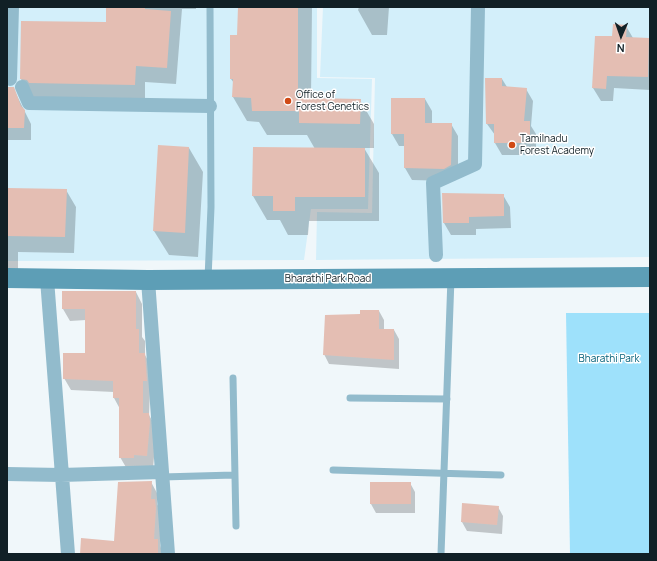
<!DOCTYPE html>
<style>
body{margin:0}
#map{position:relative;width:657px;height:561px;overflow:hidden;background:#f0f7fa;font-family:Manrope,sans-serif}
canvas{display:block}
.frame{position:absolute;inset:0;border:8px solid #112026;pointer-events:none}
.north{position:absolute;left:601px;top:16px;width:40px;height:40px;-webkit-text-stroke:3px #fff;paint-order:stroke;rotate:182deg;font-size:11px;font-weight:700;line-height:16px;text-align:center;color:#112026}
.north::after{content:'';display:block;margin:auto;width:14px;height:18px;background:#112026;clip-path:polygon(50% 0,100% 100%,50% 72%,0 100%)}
</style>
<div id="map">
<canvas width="657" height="561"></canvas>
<div class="frame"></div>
<div class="north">N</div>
</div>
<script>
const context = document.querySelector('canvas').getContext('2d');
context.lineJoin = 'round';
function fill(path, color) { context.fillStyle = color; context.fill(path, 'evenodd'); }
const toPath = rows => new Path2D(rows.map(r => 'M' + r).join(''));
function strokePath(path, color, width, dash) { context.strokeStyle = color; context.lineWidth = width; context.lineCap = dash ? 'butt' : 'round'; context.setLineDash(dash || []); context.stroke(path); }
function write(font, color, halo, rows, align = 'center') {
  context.font = font + ' Manrope,sans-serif'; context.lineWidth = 3; context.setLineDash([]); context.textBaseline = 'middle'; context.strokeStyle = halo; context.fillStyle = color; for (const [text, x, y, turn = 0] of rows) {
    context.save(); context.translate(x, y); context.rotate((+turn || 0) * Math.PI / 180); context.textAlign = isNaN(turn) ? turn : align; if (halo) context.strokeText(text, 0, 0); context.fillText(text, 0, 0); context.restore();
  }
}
const built = toPath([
 [7,7,317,7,317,78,372,79,368,209,311,209,304,260,7,261],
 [323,7,650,7,650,257,316,260,317,212,372,213,375,78,320,77]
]);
const green = toPath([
 [566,313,650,313,650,554,570,554]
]);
const shadow = toPath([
 [107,7,196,7,196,9,182,9,176,84,145,82,145,102,40,100,30,96,21,79,107,23],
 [239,7,312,7,311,97,312,99,360,100,374,124,374,148,364,148,379,173,379,221,309,221,308,235,288,235,280,220,267,220,253,196,254,148,315,149,307,135,267,135,259,122,247,121,233,97,234,83,231,79,238,36],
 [359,7,389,7,387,35,372,35,358,10],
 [626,26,633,38,649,39,650,41,650,90,614,88,613,101,601,101,593,88],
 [502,79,507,87,526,89,533,101,531,126,536,134,536,155,502,155,495,143,495,135,487,124],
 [7,87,13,88,31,124,31,140,7,140],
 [425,99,432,111,432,124,451,124,458,136,458,177,451,181,412,180,405,168,405,146,399,146,392,134],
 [159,146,189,148,203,172,198,257,169,255,154,231],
 [7,189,66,190,76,207,74,253,18,252,18,270,7,270],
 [503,195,510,207,511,228,476,229,476,235,451,235,444,223],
 [136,292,142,304,142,337,145,341,145,355,151,366,149,415,155,426,156,435,153,468,127,469,120,457,120,409,114,398,114,392,71,390,64,378,86,354,86,320,70,321,63,309],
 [379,311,384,320,384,330,394,330,399,339,399,369,329,364,324,354,361,315],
 [151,482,157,493,157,504,161,511,160,545,163,554,81,554,115,542],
 [410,483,415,492,415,513,376,513,371,504],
 [463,504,498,507,503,516,502,534,467,531,462,522]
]);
const building = toPath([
 [106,7,145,7,145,9,171,11,167,68,136,66,135,85,29,83,27,80,20,79,21,21,106,22],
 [238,7,298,7,298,93,310,93,310,98,361,99,360,124,299,123,299,111,252,111,251,98,232,97,233,79,230,79,230,35,237,35],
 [613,24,627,25,626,37,649,38,648,77,607,76,606,89,592,88,595,36,612,36],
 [485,78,502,78,502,86,527,88,524,121,530,121,530,143,494,143,494,124,486,124],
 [7,87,14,87,21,106,25,110,24,128,7,128],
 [391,98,425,98,425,123,452,123,451,165,444,169,404,168,404,134,391,134],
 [158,145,189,147,185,233,153,231],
 [253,147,365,148,365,197,295,197,295,211,273,211,273,196,252,196],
 [7,188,67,189,65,237,7,236],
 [442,193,504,194,504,216,469,217,469,223,443,223],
 [62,291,136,291,136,329,139,329,139,353,145,353,147,381,143,381,143,413,149,413,150,422,147,456,134,455,134,458,119,458,119,398,113,398,113,381,63,379,63,353,85,353,85,309,62,309],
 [360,310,379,310,379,329,394,329,394,360,323,355,325,315,360,314],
 [152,481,151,499,155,499,156,508,154,539,158,539,158,554,80,554,81,538,114,541,118,482],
 [370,482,411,482,411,504,370,504],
 [462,503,499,506,497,525,461,522]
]);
const lane = toPath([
 [208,279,211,207,210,7],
 [233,378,236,526],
 [350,398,447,399],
 [333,470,501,475],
 [162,477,234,475],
 [441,554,451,278]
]);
const street = toPath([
 [10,79,12,7],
 [22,87,29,103,210,106],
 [436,255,433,183,475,164,478,7],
 [47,279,68,554],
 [148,280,168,554],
 [7,474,61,475,161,472]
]);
const secondary = toPath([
 [7,278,148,280,650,277]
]);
const markers = [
 [288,101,4,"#d04915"],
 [512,145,4,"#d04915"]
];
const poiNames = [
 ["Office of",296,95],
 ["Forest Genetics",296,107],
 ["Tamilnadu",520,139],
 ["Forest Academy",520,151]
];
const streetNames = [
 ["Bharathi Park Road",328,279]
];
const parkNames = [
 ["Bharathi Park",609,359]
];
fill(built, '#d3effa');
fill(green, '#9ee1fb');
fill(shadow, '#0003');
fill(building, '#e4beb3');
strokePath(lane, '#92bbcc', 7);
strokePath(street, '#92bbcc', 14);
strokePath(secondary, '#5d9eb6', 20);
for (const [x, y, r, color] of markers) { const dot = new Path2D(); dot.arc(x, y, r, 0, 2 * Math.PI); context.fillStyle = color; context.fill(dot); strokePath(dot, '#fff', 1.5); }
write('10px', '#112026', '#fff', poiNames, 'left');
write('10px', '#112026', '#fff', streetNames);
write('10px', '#04617a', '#fff', parkNames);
</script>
